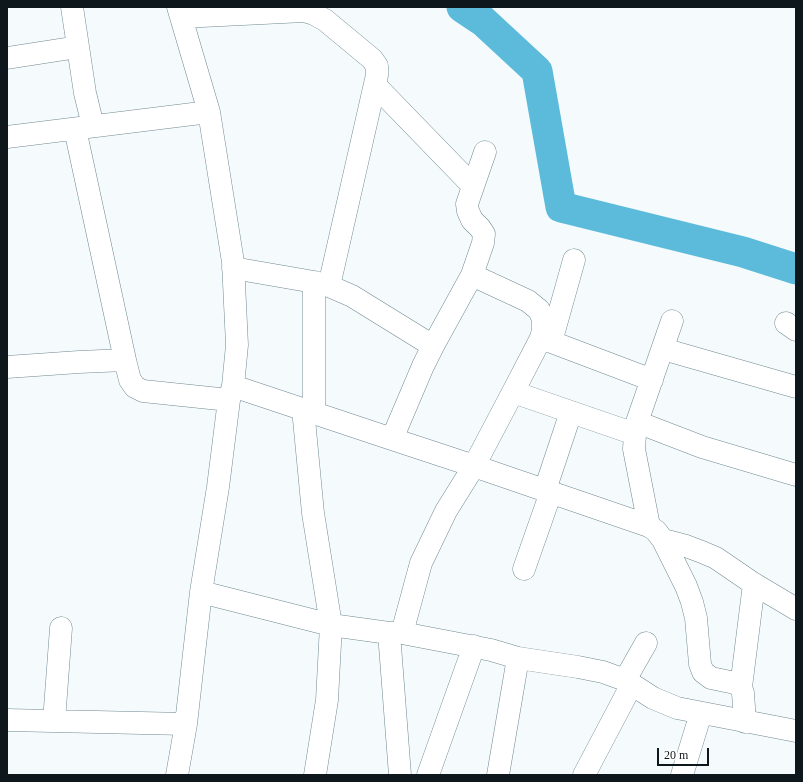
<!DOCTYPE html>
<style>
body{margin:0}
#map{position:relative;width:803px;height:782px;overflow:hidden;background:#f5fbfd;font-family:Georgia,serif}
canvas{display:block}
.frame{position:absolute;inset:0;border:8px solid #0e181c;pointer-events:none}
.scale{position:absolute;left:657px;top:748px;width:52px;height:18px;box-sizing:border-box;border:2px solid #0e181c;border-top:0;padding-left:5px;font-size:12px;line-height:14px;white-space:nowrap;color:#0e181c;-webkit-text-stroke:3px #fff;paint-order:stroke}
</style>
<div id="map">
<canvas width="803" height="782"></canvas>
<div class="frame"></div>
<div class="scale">20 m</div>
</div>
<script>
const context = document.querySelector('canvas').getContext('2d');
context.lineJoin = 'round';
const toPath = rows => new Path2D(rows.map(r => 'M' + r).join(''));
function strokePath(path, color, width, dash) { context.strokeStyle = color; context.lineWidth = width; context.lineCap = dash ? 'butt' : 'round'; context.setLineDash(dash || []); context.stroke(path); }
const river = toPath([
 [462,7,483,21,537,71,561,207,743,252,796,269]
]);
const minor = toPath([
 [72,7,85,93,93,126],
 [181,17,304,11,314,14,325,20,372,59,377,66,377,75,329,286],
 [7,58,78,47],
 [375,85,473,186],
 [7,137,209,112],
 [233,268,314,282,329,286,352,296,433,346],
 [314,282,314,413],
 [786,323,796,330],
 [541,338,652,380],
 [551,342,574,260],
 [663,349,796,387],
 [125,360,130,380,135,387,143,391,229,400],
 [7,367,79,362,125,360,75,129],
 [233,386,392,439,474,466,649,526,656,531,663,540,686,586,692,602,696,618,700,664,703,672,711,678,735,683,741,687,743,693,745,722],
 [513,392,635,434],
 [303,409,313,513,331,625,327,700,315,775],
 [637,422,672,321],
 [392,439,423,366,433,346,472,275,483,243,484,234,480,228,472,220,468,211,467,204,485,152],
 [545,490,571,412],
 [649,526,634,449,635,434,637,422,702,447,796,475],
 [663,540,686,546,702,552,716,558,754,584,796,609],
 [524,569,551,492],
 [201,592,331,625,389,633,402,633,491,650,518,658,578,667,603,672,625,680,653,698,677,708,796,731],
 [389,633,400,775],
 [402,633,421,563,446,511,474,466,513,392,541,338,543,330,543,319,539,310,528,301,472,275],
 [625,680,646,643],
 [741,687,754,584],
 [7,720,186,724],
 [54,721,61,628],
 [177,775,186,724,201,592,218,487,229,400,233,386,237,345,233,262,209,112,178,7],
 [428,775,474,646],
 [498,775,518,658],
 [584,775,632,684],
 [682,775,701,713]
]);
strokePath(river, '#5cbbdb', 31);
strokePath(minor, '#708992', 23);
strokePath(minor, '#fff', 22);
</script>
